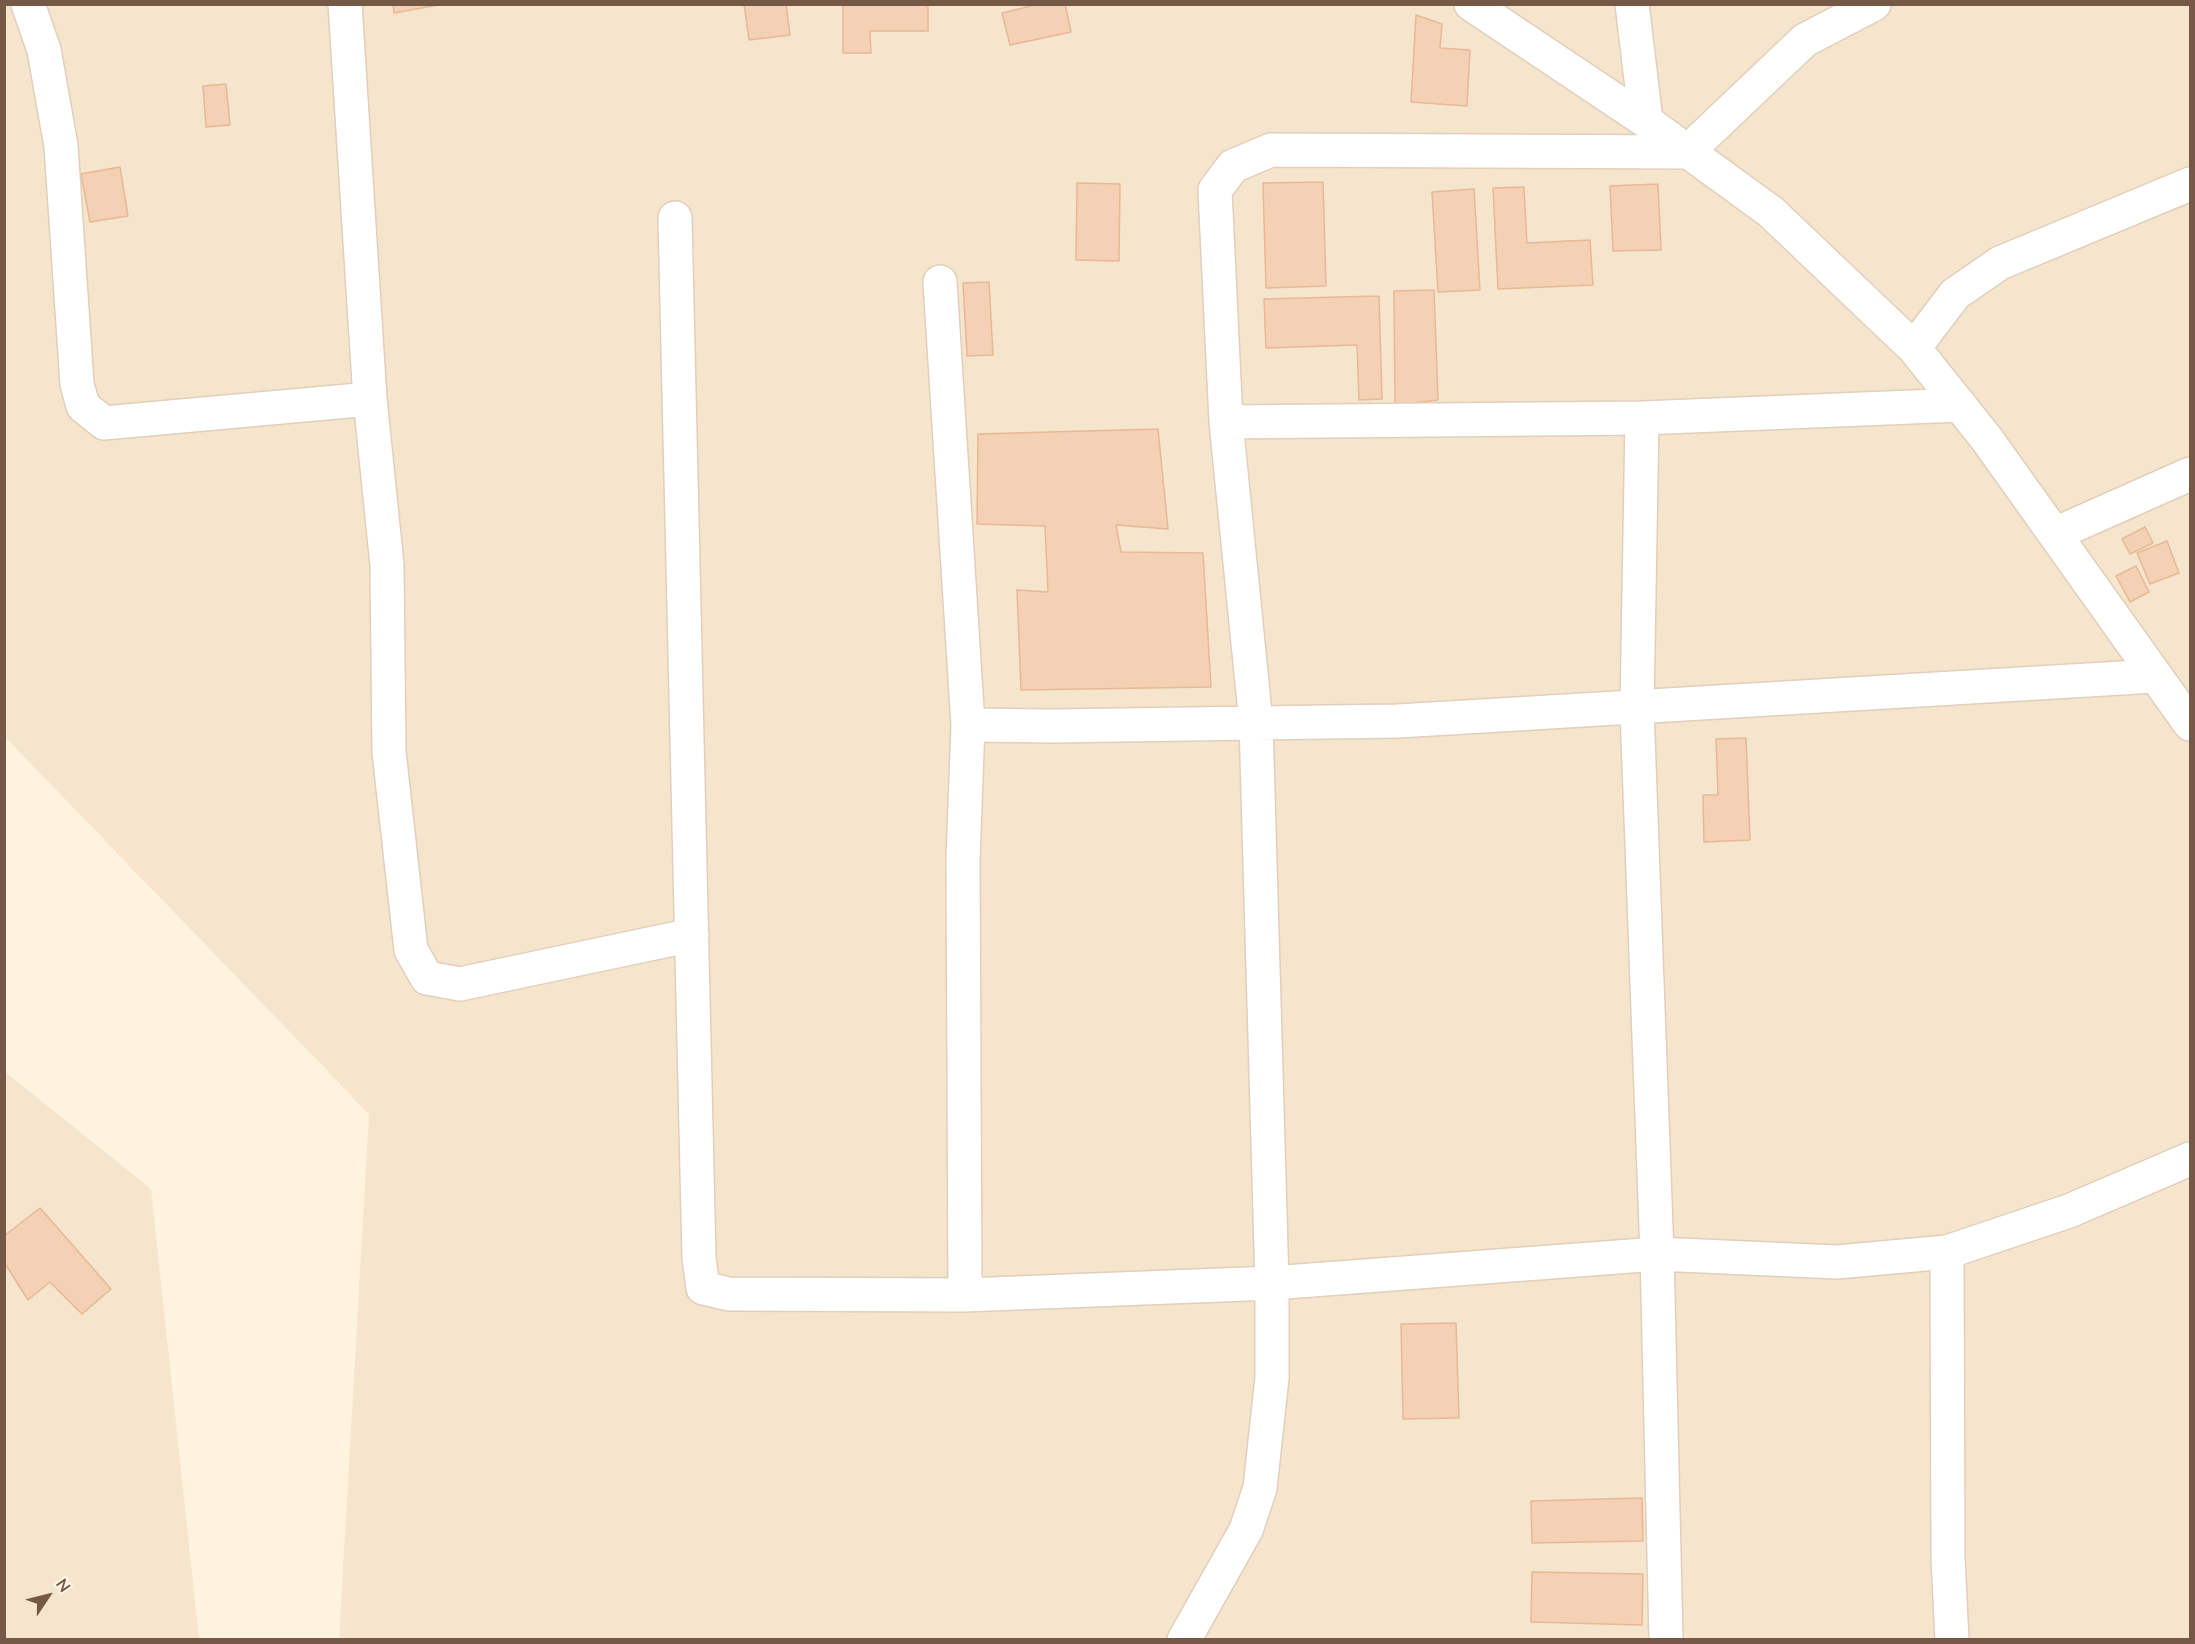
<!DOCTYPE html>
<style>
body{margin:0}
#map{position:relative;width:2195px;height:1644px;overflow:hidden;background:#fdf3df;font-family:"Nunito Sans",sans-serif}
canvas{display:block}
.frame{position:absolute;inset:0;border:6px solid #755846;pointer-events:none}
.north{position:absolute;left:18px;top:1566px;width:60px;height:60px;-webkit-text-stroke:4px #fff6e6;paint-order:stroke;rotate:55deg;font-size:16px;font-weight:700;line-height:24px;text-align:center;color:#755846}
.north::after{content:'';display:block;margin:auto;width:21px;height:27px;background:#755846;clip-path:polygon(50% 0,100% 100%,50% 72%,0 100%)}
</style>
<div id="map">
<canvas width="2195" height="1644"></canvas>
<div class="frame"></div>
<div class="north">N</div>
</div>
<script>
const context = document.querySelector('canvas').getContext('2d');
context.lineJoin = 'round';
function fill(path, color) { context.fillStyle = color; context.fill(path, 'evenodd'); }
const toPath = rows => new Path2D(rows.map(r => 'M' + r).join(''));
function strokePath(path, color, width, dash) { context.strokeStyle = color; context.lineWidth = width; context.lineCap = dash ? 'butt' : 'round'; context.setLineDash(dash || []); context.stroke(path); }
const residential = toPath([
 [5,5,2190,5,2190,1639,339,1639,369,1114,5,737],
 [4,1071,151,1189,199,1639,5,1639]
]);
const building = toPath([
 [393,4,444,4,394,13,393,4],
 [744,4,786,4,790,35,749,40,744,4],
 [843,4,928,5,928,31,870,31,871,53,843,53,843,4],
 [1039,4,1065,4,1071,32,1010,45,1002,13,1039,4],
 [1416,15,1442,24,1440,48,1470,50,1467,106,1411,102,1416,15],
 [226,84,230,125,206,127,203,86,226,84],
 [120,167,128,216,90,222,81,174,120,167],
 [1323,182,1326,286,1266,288,1263,183,1323,182],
 [1077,183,1120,184,1119,261,1076,260,1077,183],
 [1658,184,1661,250,1613,251,1610,186,1658,184],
 [1524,187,1527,243,1590,240,1593,285,1498,289,1493,188,1524,187],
 [1474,189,1480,290,1438,292,1432,192,1474,189],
 [989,282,993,355,967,356,963,283,989,282],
 [1434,290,1438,400,1395,405,1394,291,1434,290],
 [1379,296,1382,399,1359,400,1357,345,1266,348,1264,299,1379,296],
 [1158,429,1168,529,1116,525,1121,552,1203,553,1211,687,1021,690,1017,590,1048,592,1045,526,977,524,978,434,1158,429],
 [2145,527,2153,543,2130,554,2122,539,2145,527],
 [2167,541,2179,573,2150,584,2137,553,2167,541],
 [2136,566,2149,592,2130,602,2116,576,2136,566],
 [1746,738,1750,840,1704,842,1703,795,1718,795,1716,739,1746,738],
 [40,1208,111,1289,82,1314,50,1282,28,1300,4,1262,4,1236,40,1208],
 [1456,1323,1459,1418,1403,1419,1401,1324,1456,1323],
 [1642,1498,1643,1541,1532,1543,1531,1501,1642,1498],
 [1532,1572,1643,1574,1642,1625,1531,1622,1532,1572]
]);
const minor = toPath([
 [28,4,44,50,61,146,77,384,83,406,104,423,370,399,345,4],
 [1471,4,1646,121,1771,212,1914,348,1986,438,2190,724],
 [1632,4,1646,121],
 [675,218,699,1258,703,1288,729,1294,965,1295],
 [940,282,968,725],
 [1914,348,1955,294,2000,263,2190,184],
 [370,399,387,565,389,752,411,950,427,978,460,984,692,935],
 [1642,418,1226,422,1256,723,1272,1283,965,1295,963,859,968,725,1052,726,1256,723,1398,721,2155,676],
 [1226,422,1215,190,1233,166,1271,150,1687,152,1805,40,1874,4],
 [2055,534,2190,474],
 [1947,1252,1948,1558,1952,1640],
 [1184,1640,1246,1530,1260,1488,1272,1378,1272,1283,1657,1254,1837,1262,1947,1252,2069,1211,2190,1159],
 [1666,1640,1657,1254,1637,709,1642,418,1960,405]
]);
fill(residential, '#f5e5cd');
fill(building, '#f4d1b5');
strokePath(building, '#e8b895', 1.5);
strokePath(minor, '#e2cfbb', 36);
strokePath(minor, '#fff', 33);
</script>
